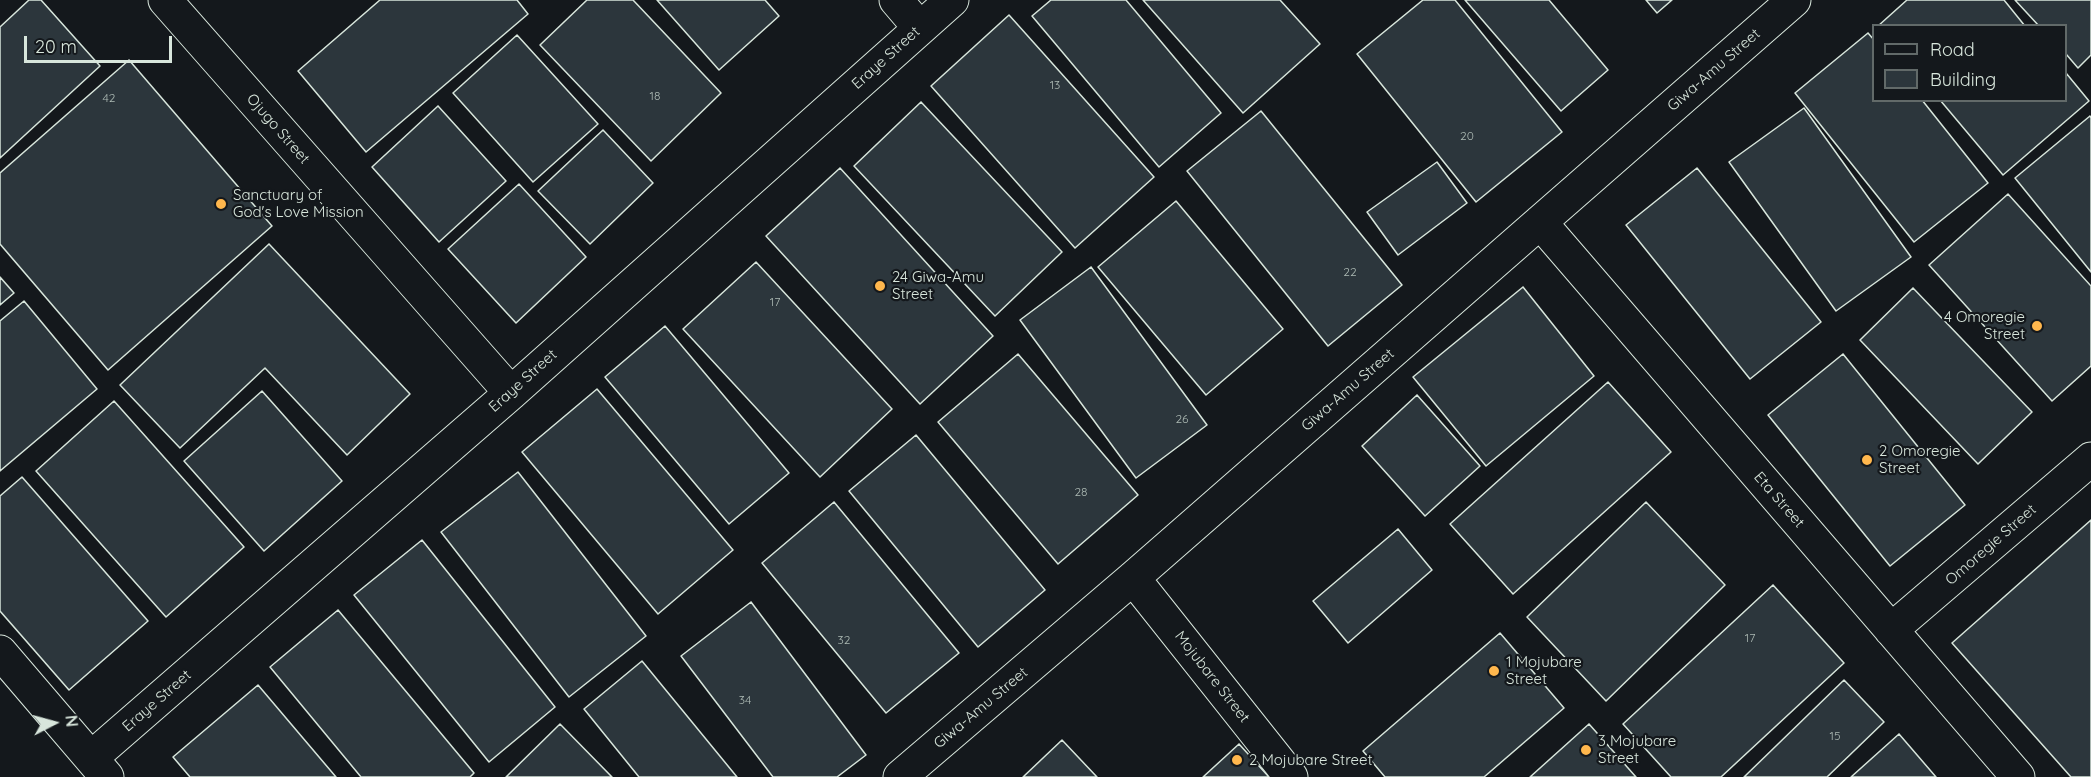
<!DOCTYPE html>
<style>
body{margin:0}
#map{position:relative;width:2091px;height:777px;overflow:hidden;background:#14181c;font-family:Quicksand,sans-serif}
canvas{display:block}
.legend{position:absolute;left:1872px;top:24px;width:195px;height:78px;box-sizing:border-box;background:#14181c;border:2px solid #626a69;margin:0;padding:8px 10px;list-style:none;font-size:18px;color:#d8e6dc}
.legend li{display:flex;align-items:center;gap:12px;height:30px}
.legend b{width:30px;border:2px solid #626a69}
.north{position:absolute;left:24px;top:693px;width:60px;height:60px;-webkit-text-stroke:4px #14181c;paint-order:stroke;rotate:84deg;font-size:16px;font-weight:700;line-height:24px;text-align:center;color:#d8e6dc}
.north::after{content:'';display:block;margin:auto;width:21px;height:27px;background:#d8e6dc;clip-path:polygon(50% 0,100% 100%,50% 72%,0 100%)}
.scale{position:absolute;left:24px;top:36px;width:148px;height:27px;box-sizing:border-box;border:3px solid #d8e6dc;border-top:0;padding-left:8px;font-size:18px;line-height:21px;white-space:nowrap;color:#d8e6dc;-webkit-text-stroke:4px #14181c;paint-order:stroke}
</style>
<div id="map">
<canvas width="2091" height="777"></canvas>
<ul class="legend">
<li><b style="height:8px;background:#14181c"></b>Road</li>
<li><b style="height:16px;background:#2c363c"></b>Building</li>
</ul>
<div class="north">N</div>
<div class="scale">20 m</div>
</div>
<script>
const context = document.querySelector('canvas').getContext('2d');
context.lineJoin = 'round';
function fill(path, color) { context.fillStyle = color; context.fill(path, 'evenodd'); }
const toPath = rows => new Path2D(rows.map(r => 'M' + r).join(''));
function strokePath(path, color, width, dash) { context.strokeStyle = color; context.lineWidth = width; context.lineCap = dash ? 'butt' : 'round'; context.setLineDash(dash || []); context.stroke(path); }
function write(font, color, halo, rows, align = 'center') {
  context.font = font + ' Quicksand,sans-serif'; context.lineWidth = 4.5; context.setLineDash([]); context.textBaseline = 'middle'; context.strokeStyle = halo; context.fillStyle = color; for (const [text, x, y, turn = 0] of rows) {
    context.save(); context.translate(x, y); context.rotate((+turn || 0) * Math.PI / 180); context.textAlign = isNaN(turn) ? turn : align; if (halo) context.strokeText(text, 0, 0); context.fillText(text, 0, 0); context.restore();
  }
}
const building = toPath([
 [29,0,41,0,100,66,0,158,0,27,29,0],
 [380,0,517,0,528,14,366,152,298,71,380,0],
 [587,0,633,0,721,93,651,161,540,45,587,0],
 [657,0,765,0,779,16,719,70,657,0],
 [1051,0,1126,0,1221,113,1159,167,1032,16,1051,0],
 [1143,0,1280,0,1320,44,1243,113,1143,0],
 [1423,0,1455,0,1562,132,1476,202,1357,54,1423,0],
 [1465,0,1549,0,1608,70,1561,111,1465,0],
 [1646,0,1672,0,1657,13,1646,0],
 [1907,0,2004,0,2025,26,1878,26,1907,0],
 [2015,0,2091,0,2091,55,2078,68,2066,54,2066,26,2039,26,2015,0],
 [1009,15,1154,177,1075,248,931,86,1009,15],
 [1868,33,1874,40,1874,100,1922,100,1988,183,1914,242,1795,93,1868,33],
 [517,35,598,124,533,182,453,93,517,35],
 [129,60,272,226,108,370,0,244,0,173,129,60],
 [2066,73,2089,101,2003,175,1940,100,2066,100,2066,73],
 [921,102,1062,252,995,316,854,166,921,102],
 [438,106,506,181,439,242,372,167,438,106],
 [1804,108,1911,257,1836,311,1729,162,1804,108],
 [1261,111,1402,285,1328,346,1187,171,1261,111],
 [2090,116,2091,118,2091,272,2015,178,2090,116],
 [603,130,653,183,590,244,538,191,603,130],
 [1437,162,1467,203,1398,255,1367,212,1437,162],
 [840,168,993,336,920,404,766,236,840,168],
 [1697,168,1821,322,1750,379,1626,225,1697,168],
 [519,184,586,257,516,323,448,249,519,184],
 [2008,194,2091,286,2091,366,2052,401,1929,265,2008,194],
 [1176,201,1283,329,1206,395,1098,267,1176,201],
 [269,244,410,394,347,455,265,368,180,448,120,385,269,244],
 [756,262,892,409,820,477,683,329,756,262],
 [1091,267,1207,425,1136,478,1020,320,1091,267],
 [0,277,14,293,0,305,0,277],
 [1523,287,1594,376,1486,466,1413,377,1523,287],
 [1913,288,2032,412,1978,464,1860,340,1913,288],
 [24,301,97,389,0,471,0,321,24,301],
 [665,326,789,473,729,524,605,377,665,326],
 [1018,354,1138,495,1058,564,938,422,1018,354],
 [1843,354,1965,505,1890,566,1768,415,1843,354],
 [1608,382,1671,452,1513,594,1450,524,1608,382],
 [597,389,733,550,658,614,522,452,597,389],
 [262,391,342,481,264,551,184,461,262,391],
 [1417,395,1480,466,1425,516,1362,446,1417,395],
 [114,401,244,547,166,617,36,471,114,401],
 [916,435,1045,590,978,647,849,491,916,435],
 [518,472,646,636,569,697,441,532,518,472],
 [22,477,148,621,69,690,0,611,0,496,22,477],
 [834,502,959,653,886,713,762,563,834,502],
 [1646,502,1725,585,1606,701,1527,617,1646,502],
 [2091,520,2091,777,2071,777,1952,643,2091,520],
 [1398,529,1432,570,1348,643,1313,601,1398,529],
 [422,540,555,707,489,762,354,595,422,540],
 [1773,585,1844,663,1721,777,1671,777,1623,724,1773,585],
 [751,602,866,755,837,777,773,777,681,656,751,602],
 [338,610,474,773,470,777,361,777,270,667,338,610],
 [1500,633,1564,708,1484,777,1385,777,1363,751,1500,633],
 [642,661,737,777,639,777,584,709,642,661],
 [1844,680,1884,722,1827,777,1744,777,1844,680],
 [258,685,336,777,190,777,173,757,258,685],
 [560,724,612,777,506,777,560,724],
 [1589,724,1636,777,1530,777,1589,724],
 [1899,734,1936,777,1851,777,1899,734],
 [1062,740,1097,777,1023,777,1062,740],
 [1239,744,1269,777,1203,777,1239,744]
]);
const street = toPath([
 [165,0,511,393],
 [896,0,919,27],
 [1540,222,2018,777],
 [1133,578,1291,777],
 [1891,630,2091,459],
 [0,652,107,777],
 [91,758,511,393,952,0],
 [900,777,1133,578,1794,0]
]);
const markers = [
 [221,204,6,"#ffb74d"],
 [880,286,6,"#ffb74d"],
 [2037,326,6,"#ffb74d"],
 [1867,460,6,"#ffb74d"],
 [1494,671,6,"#ffb74d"],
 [1586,750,6,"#ffb74d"],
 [1237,760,6,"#ffb74d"]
];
const numberNames = [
 ["13",1055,85],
 ["18",655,96],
 ["42",109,98],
 ["20",1467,136],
 ["22",1350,272],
 ["17",775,302],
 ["26",1182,419],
 ["28",1081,492],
 ["17",1750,638],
 ["32",844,640],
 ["34",745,700],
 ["15",1835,736]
];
const streetNames = [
 ["Eraye Street",886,58,-42],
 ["Giwa-Amu Street",1714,70,-41],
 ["Ojugo Street",278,129,49],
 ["Eraye Street",523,381,-42],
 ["Giwa-Amu Street",1348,390,-41],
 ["Eta Street",1779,500,49],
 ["Omoregie Street",1991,545,-41],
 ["Mojubare Street",1212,677,52],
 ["Eraye Street",157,701,-41],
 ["Giwa-Amu Street",981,708,-40]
];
const poiNames = [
 ["Sanctuary of",233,195],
 ["God's Love Mission",233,212],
 ["24 Giwa-Amu",892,277],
 ["Street",892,294],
 ["4 Omoregie",2025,317,"right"],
 ["Street",2025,334,"right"],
 ["2 Omoregie",1879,451],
 ["Street",1879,468],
 ["1 Mojubare",1506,662],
 ["Street",1506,679],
 ["3 Mojubare",1598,741],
 ["Street",1598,758],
 ["2 Mojubare Street",1249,760]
];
fill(building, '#2c363c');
strokePath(building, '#d8e6dc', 1.5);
strokePath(street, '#d8e6dc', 35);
strokePath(street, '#14181c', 33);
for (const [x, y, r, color] of markers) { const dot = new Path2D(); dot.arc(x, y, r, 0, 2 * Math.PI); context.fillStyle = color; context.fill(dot); strokePath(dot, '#14181c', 2); }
write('12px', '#adbab4', null, numberNames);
write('15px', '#d8e6dc', '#14181c', streetNames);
write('15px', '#d8e6dc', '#14181c', poiNames, 'left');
</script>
